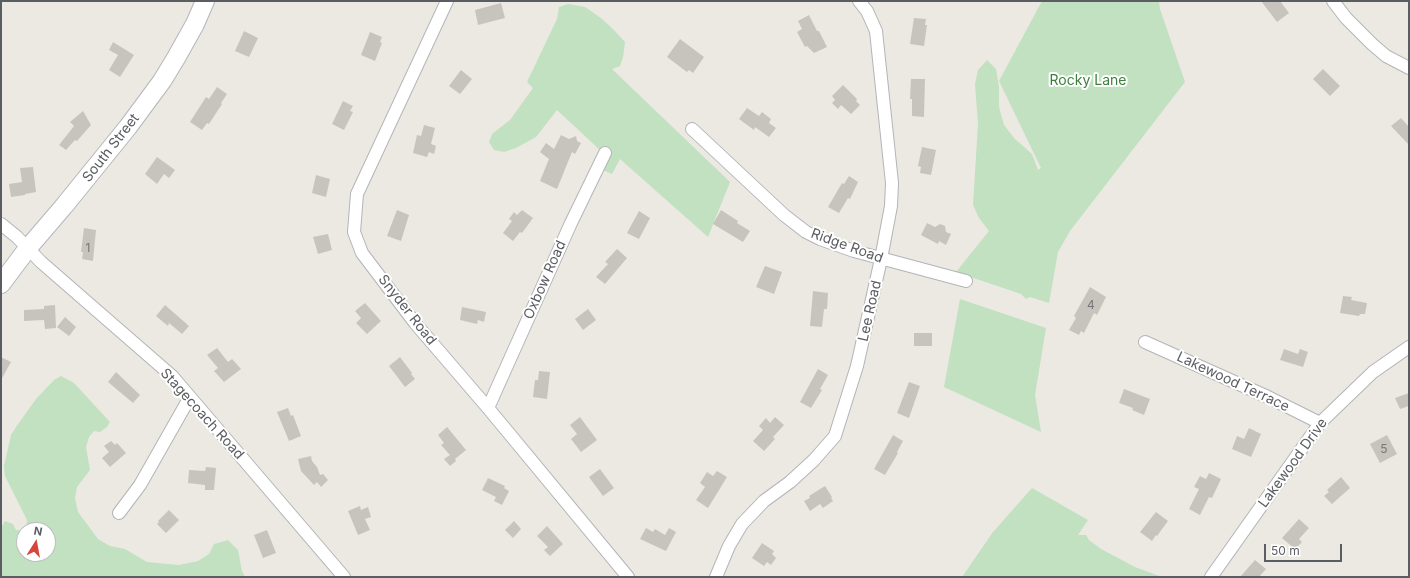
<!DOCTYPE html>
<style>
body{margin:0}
#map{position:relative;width:1410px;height:578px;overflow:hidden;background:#ece9e2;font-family:Inter,sans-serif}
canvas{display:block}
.frame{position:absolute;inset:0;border:2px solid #5a5d61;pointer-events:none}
.north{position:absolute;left:16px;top:522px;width:40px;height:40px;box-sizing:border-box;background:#fff;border:1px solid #bdbec0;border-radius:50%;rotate:11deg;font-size:11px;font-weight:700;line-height:16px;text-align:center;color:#5a5d61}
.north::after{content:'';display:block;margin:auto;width:14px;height:18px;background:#d9443a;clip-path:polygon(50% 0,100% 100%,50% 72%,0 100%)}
.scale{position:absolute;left:1264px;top:544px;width:78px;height:18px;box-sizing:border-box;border:2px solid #5a5d61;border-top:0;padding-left:5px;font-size:12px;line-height:14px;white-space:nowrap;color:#5a5d61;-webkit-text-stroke:3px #fff;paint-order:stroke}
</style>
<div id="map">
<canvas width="1410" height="578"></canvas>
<div class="frame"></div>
<div class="north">N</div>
<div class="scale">50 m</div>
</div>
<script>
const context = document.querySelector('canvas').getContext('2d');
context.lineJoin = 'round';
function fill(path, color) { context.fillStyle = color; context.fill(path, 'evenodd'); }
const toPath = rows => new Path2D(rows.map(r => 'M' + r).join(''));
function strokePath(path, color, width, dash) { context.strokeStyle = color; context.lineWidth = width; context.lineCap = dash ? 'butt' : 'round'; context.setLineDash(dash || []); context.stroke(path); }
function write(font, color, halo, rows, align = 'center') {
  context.font = font + ' Inter,sans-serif'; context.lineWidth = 4; context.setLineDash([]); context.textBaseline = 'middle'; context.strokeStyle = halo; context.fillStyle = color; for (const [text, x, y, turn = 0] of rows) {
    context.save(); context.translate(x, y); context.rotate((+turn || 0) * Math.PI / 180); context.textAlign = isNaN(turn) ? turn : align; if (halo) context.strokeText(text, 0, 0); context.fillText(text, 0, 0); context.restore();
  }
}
const green = toPath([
 [1042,1,1159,1,1160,9,1185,82,1070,231,1058,252,1049,303,1030,297,1026,299,1021,294,956,272,989,231,979,218,973,205,978,124,975,84,978,70,987,60,996,69,999,87,999,107,1004,125,1014,138,1032,154,1038,170,1041,168,999,81],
 [568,4,585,7,601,18,613,29,625,42,623,57,620,66,612,69,730,182,708,237,620,159,612,174,594,166,601,151,557,110,536,137,516,148,504,152,494,150,489,142,492,134,510,120,533,88,527,82,557,19,559,7],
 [960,299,1046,328,1035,395,1041,432,944,387],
 [61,376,74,383,110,422,107,427,100,432,94,431,89,437,86,447,90,470,77,487,75,498,78,512,98,539,110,546,125,549,147,562,179,565,198,561,209,554,214,544,228,540,238,550,242,571,245,577,1,577,1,528,5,521,13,524,16,530,24,531,24,554,48,554,48,530,26,530,27,520,5,476,4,466,11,435,16,427,36,399,54,380],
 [1032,488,1088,520,1078,535,1086,535,1089,540,1101,549,1135,567,1162,577,962,577,993,532]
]);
const building = toPath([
 [1261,1,1280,1,1289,13,1277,22],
 [501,3,505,18,478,25,475,10],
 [809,15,817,31,819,31,827,47,814,53,807,46,805,47,797,32,802,29,798,21],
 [914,18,926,19,925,25,927,25,924,46,910,44],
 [244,31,258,38,249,57,235,51],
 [370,32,382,37,380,42,382,43,375,61,361,55],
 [680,39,704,57,693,73,689,70,687,72,667,57],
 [113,42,134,55,120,77,109,70,118,55,109,50],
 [1323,69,1340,86,1330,96,1313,79],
 [461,70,472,79,460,94,449,86],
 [911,79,925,79,924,117,912,116,912,99,910,99],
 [843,85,857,99,856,101,860,105,851,114,841,105,838,109,832,103,835,100,832,96],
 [217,87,227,94,221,103,222,104,209,124,207,123,202,130,190,122,206,97,209,99],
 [343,101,353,106,350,111,353,112,344,130,332,124],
 [747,108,759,116,762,112,771,119,769,123,776,128,769,137,755,127,754,130,739,119],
 [83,111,91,125,77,141,75,140,66,150,59,145,74,126,70,122],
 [1401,118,1409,127,1409,145,1391,126],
 [424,125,435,128,431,144,436,146,434,154,429,152,427,157,413,153,417,135,421,136],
 [561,135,569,139,576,136,577,141,581,143,575,154,572,152,557,189,540,181,549,159,540,152,546,143,554,149],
 [922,147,936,150,931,175,920,173,921,167,918,166],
 [157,157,175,170,169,178,164,174,157,184,145,174],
 [33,167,36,192,25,194,25,195,11,197,9,184,22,182,20,168],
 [316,175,330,179,326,197,312,193],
 [849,176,858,182,850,199,848,198,839,213,828,207,842,183,844,184],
 [397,210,409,215,401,241,387,236],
 [522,210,533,218,522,233,520,232,513,241,503,233,512,221,509,219,514,212,517,215],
 [721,210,738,221,737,223,750,231,743,242,713,224],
 [639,211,650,218,639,239,627,233],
 [927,223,935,227,940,224,945,226,946,232,951,234,946,245,939,241,938,244,921,235],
 [84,228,96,230,93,261,82,259,83,252,81,252],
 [328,234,332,250,318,254,313,237],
 [617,249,627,258,605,284,596,277,608,264,605,262],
 [765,266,782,272,774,294,756,287],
 [1090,287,1106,297,1097,315,1094,313,1084,333,1081,331,1079,335,1069,330,1076,318,1074,316],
 [813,291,828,293,827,309,824,309,822,327,810,326],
 [1343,296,1352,297,1351,300,1367,303,1365,314,1360,314,1359,316,1340,313],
 [365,303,381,321,367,334,356,323,361,318,355,311],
 [55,305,56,328,45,329,44,320,24,321,24,310,44,309,44,306],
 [165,305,189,326,182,334,169,323,168,326,156,316],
 [462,307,486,312,484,322,478,320,477,324,460,320],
 [588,309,596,320,583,330,575,319],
 [65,317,76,327,69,336,57,327],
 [914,333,932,333,932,346,914,346],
 [217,348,228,362,232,359,241,369,224,382,214,371,218,368,207,355],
 [1284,349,1298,354,1300,349,1308,352,1303,367,1280,360],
 [1,357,11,362,1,380],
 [400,357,412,373,411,374,415,379,405,387,389,366],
 [818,369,828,375,820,389,822,390,811,408,800,402],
 [539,371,550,372,547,399,533,397,535,380,538,380],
 [116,372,140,395,133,403,108,382],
 [909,382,920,386,909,418,897,413],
 [1124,389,1150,399,1144,415,1132,410,1133,408,1119,403],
 [1409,393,1409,406,1400,409,1395,398],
 [288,408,291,416,293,415,301,436,289,441,277,412],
 [580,417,597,440,581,452,571,439,577,434,570,425],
 [775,417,784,425,773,437,775,439,764,451,753,441,763,430,759,426,766,418,770,423],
 [447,427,466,450,455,459,456,461,450,466,444,459,450,455,441,445,444,443,438,435],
 [1249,428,1261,434,1251,457,1232,449,1237,436,1244,439],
 [893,435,903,441,897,452,898,453,885,475,874,469],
 [1387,435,1397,454,1380,463,1370,444],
 [111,441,115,445,117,443,126,453,110,467,102,458,109,452,104,446],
 [311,456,312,461,317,467,320,475,323,474,328,480,321,487,317,482,314,485,301,471,298,459],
 [206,467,216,468,214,490,205,490,205,485,188,483,189,470,205,471],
 [600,469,614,488,603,496,589,477],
 [717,471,727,477,708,508,696,500,705,487,700,483,707,472,713,476],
 [1209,473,1221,479,1212,498,1209,497,1200,515,1189,509,1199,489,1194,487,1200,476,1206,479],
 [1341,477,1350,488,1332,504,1324,496,1329,492,1327,490],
 [488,478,505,486,504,488,509,491,502,505,494,501,496,497,482,490],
 [825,486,832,497,831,498,833,501,823,508,820,504,810,511,804,501,810,498,809,496],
 [360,506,361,510,368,507,371,517,365,519,370,530,358,535,348,511],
 [169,510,179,520,166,533,157,524,159,522,158,521],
 [1156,512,1168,521,1157,536,1156,535,1152,541,1140,532],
 [1299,519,1309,528,1299,539,1302,542,1295,549,1282,538],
 [514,521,521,529,513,538,505,530],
 [547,526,563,544,550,556,544,550,548,547,537,536],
 [646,528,653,532,655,529,665,535,669,528,676,532,666,551,640,539],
 [267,530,276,553,263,558,254,535],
 [762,543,774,551,772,554,776,558,771,565,767,562,764,566,752,558],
 [1255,560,1266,569,1259,577,1240,577]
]);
const minor = toPath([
 [447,1,357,194,354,232,362,253,415,323,488,408,628,577],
 [1333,1,1346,18,1372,44,1386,56,1409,68],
 [692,129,784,215,806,232,820,239,854,251,966,281],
 [1,224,17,237,41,262,172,376,344,577],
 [1145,342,1268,397,1320,423],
 [488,408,571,223,605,153],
 [119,513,140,485,190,397],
 [716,577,729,546,742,524,764,501,790,482,814,460,835,436,857,366,881,259,891,206,892,183,876,31,867,11,859,1],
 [1211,577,1320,423,1373,372,1409,347]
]);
const secondary = toPath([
 [1,284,28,248,64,206,128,127,162,81,176,58,195,24,205,1]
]);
const numberNames = [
 ["1",88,248],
 ["4",1091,305],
 ["5",1384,449]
];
const parkNames = [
 ["Rocky Lane",1088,81]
];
const streetNames = [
 ["South Street",111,148,-52],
 ["Ridge Road",847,246,20],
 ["Oxbow Road",545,280,-66],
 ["Snyder Road",407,310,52],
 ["Lee Road",870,311,-77],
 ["Lakewood Terrace",1233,382,25],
 ["Stagecoach Road",202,414,48],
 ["Lakewood Drive",1293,463,-54]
];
fill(green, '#c1e1c0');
fill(building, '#c7c4be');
strokePath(minor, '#b2b4b8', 14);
strokePath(secondary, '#b3b6bb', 20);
strokePath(minor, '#fff', 12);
strokePath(secondary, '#fff', 18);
write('12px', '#757778', null, numberNames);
write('14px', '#3c7f3d', '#fff', parkNames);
write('14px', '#5a5d61', '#fff', streetNames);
</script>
